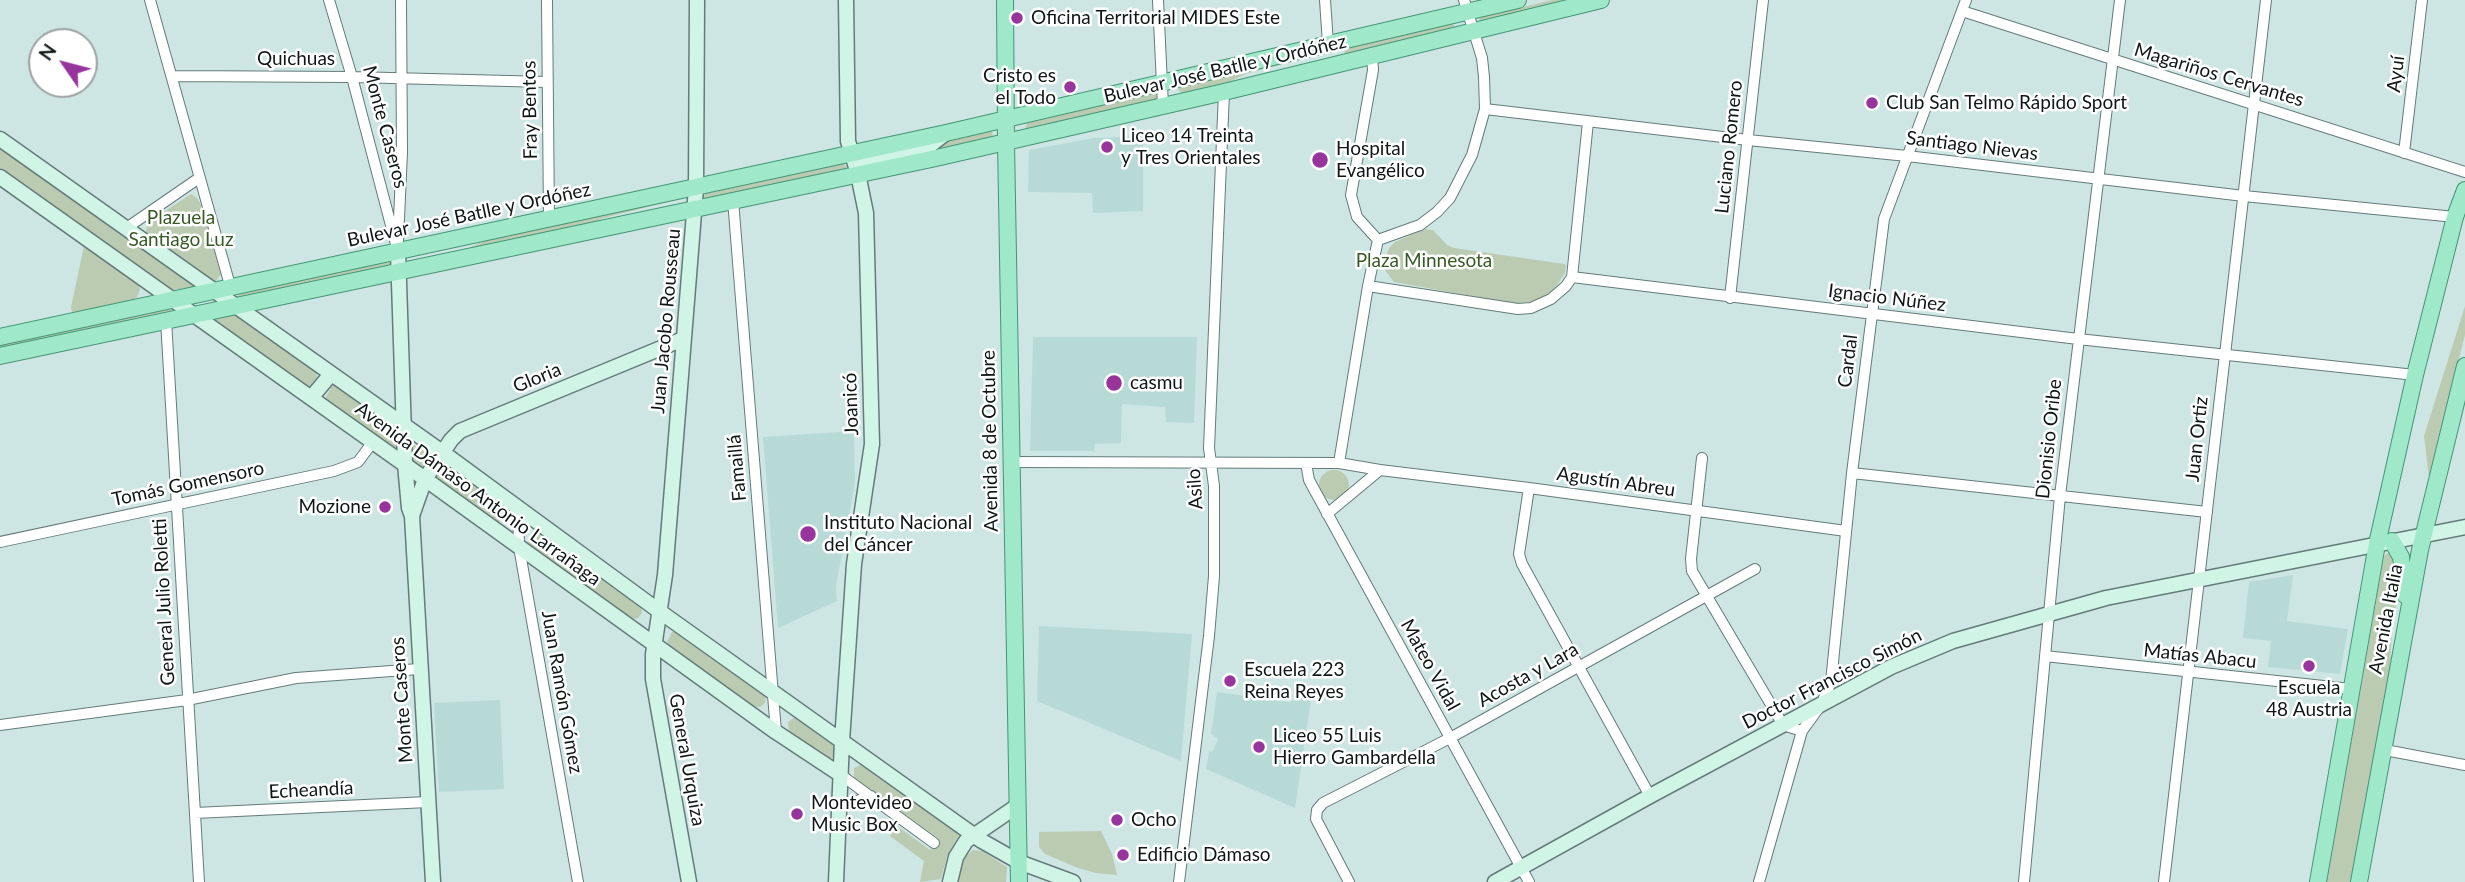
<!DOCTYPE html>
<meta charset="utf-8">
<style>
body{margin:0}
#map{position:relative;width:2465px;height:882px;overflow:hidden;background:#cde6e4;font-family:Lato,sans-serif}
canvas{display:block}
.north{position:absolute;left:28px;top:28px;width:70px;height:70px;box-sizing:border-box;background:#fff;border:2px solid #9fa2a2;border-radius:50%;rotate:305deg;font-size:19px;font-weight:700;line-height:28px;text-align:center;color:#0e1716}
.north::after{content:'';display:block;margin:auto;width:24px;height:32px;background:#97359c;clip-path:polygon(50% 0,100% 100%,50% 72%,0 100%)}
</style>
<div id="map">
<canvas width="2465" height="882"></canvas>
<div class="north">N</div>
</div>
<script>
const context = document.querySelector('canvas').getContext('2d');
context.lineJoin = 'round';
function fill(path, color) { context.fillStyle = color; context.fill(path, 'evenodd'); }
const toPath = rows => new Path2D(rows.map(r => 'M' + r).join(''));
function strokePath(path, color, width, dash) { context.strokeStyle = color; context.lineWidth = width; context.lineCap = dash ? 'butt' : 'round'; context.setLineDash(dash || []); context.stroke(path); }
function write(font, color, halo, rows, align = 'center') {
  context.font = font + ' Lato,sans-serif'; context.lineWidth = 5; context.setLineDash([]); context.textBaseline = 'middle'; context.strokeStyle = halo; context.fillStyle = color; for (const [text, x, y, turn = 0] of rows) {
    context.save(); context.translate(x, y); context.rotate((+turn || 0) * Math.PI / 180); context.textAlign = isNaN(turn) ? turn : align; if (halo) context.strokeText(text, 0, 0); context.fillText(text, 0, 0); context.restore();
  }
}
const built = toPath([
 [1143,136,1143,211,1093,213,1092,193,1028,192,1029,150,1094,138],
 [1033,337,1197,337,1194,423,1166,422,1165,407,1122,404,1121,443,1095,444,1094,451,1030,451],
 [854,431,855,483,836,586,837,601,778,628,763,437],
 [2293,575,2287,621,2348,629,2340,674,2268,667,2271,641,2243,638,2249,582],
 [1039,626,1192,634,1181,761,1037,701],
 [1217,692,1290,702,1312,693,1295,808,1206,769,1209,752,1213,751,1218,739,1211,734],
 [500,700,504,789,439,792,434,703]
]);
const green = toPath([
 [1552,0,1572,0,1482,21,1479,19,1481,17],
 [1452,24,1455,26,1452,28,1345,54,1344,48],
 [1318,55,1245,74,1228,83,1183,94,1178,90,1180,87],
 [1157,93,1159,95,1156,100,1025,129,1027,123],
 [992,131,993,138,872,163,950,140],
 [0,146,194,285,194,287,172,290,0,168],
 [843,164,847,167,845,170,706,201,703,198,705,194],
 [191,194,197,198,201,205,221,274,216,281,213,281,146,232,147,223],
 [675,200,600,219,590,225,420,261,464,250,487,240],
 [1425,229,1433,230,1447,245,1454,248,1564,264,1566,265,1565,273,1553,291,1535,301,1515,304,1394,282,1385,270,1384,262,1389,248,1395,242],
 [84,246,138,284,140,289,137,297,133,300,72,313,71,307],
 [389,261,392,265,239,298,238,296,240,293],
 [2465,306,2465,335,2429,478,2424,436],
 [168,308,172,312,0,351,0,345],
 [234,315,316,372,317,377,310,386,306,386,214,320],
 [332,386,336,386,396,429,398,434,398,450,325,399],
 [411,443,428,453,431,457,431,461,423,469,411,460],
 [442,464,505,508,505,518,499,522,492,520,435,477],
 '1319 485a15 15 0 1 1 30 0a15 15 0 1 1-30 0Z',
 [533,532,540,533,641,605,642,613,638,618,631,619,528,545,528,539],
 [2392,550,2398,594,2392,629,2390,665,2351,882,2327,882,2384,556],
 [672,632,678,632,764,693,766,697,765,703,760,707,754,707,673,649,667,642],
 [795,717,800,719,833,742,835,746,834,757,828,759,789,732,788,722],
 [864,763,960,833,947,856,941,879,920,882,924,861,890,836,897,826,930,850,938,838,854,779,854,768],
 [1101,831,1112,854,1117,875,1096,873,1078,868,1045,854,1039,847,1039,832],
 [973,850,982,851,1007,867,1006,882,958,882,963,858]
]);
const street = toPath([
 [150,0,231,289],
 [329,0,352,77,398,252],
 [547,0,549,220],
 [1158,0,1163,106],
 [1325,0,1328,44],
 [1962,11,2465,172],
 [1372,56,1373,70,1351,195,1357,217,1378,240],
 [172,76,352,77,547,82],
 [1485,109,1748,140,1907,156,2244,196,2455,217],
 [2404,153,2422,0],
 [733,200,776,732],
 [125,229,199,178],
 [1378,240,1420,225,1437,212,1450,198,1472,155,1485,109,1484,77,1482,58,1464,0],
 [398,241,402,152,401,0],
 [1572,277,2078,339,2415,375],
 [1368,286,1518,309,1531,308,1551,299,1566,286,1572,277,1588,122],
 [1730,298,1763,0],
 [166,320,199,882],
 [1702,458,1691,559,1692,571,1783,725,1802,731],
 [1012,462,1339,463,1380,470],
 [1306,463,1309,480,1529,882],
 [1339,463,1368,286,1378,240],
 [1852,473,2207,512],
 [1529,488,1519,554,1522,564,1650,796],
 [518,507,519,547,578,882],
 [1327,514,1380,470,1529,488,1846,531],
 [0,542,334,471,358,462,372,443],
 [2045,656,2351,689],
 [0,725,187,700,296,678,419,669],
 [2385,750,2465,765],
 [841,775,934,843],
 [840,807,871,796],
 [195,813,428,802],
 [1179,882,1209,636,1214,576,1214,486,1209,448,1224,92],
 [1349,882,1316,819,1317,810,1323,803,1450,738,1755,569],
 [1759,882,1802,731,1821,705,1831,682,1852,473,1884,219,1966,0],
 [2024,882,2060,496,2120,0],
 [2164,882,2266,0]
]);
const secondary = toPath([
 [0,139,442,452,659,611,982,841,1019,862,1073,882],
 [858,174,860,167,867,161,928,147,946,133],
 [0,177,425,479,776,732,841,775],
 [398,252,405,464,409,508,412,516,433,882],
 [311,398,331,374],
 [412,516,425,479,451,440,460,431,683,339],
 [689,882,653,679,653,654,665,575,696,188,697,0],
 [836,882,842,741,854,564,872,444,866,213,858,174,848,141,846,0],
 [950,882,956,857,966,841,1017,806],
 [1495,882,1650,796,1891,667,1953,641,2106,598,2465,527]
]);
const primary = toPath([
 [1005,0,1006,142,1019,882],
 [0,337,946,133,1518,0],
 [0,356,936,158,1224,92,1601,0],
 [2392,541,2401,557,2405,595],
 [2318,882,2377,544,2415,375,2455,217,2465,190],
 [2359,882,2420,550,2465,366]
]);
const markers = [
 [1017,18,7,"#97359c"],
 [1070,87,7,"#97359c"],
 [1872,103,7,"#97359c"],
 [1107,147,7,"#97359c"],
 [1320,160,9,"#97359c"],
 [1114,383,9,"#97359c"],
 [385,507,7,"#97359c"],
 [808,534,9,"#97359c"],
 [2309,666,7,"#97359c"],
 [1230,681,7,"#97359c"],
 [1259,747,7,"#97359c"],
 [797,814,7,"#97359c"],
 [1117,820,7,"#97359c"],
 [1123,855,7,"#97359c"]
];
const poiNames = [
 ["Oficina Territorial MIDES Este",1031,18],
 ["Cristo es",1056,76,"right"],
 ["el Todo",1056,98,"right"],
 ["Club San Telmo Rápido Sport",1886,103],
 ["Liceo 14 Treinta",1121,136],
 ["y Tres Orientales",1121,158],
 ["Hospital",1336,149],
 ["Evangélico",1336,171],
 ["casmu",1130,383],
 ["Mozione",371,507,"right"],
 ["Instituto Nacional",824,523],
 ["del Cáncer",824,545],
 ["Escuela 223",1244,670],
 ["Reina Reyes",1244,692],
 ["Escuela",2309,688,"center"],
 ["48 Austria",2309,710,"center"],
 ["Liceo 55 Luis",1273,736],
 ["Hierro Gambardella",1273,758],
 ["Montevideo",811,803],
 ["Music Box",811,825],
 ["Ocho",1131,820],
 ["Edificio Dámaso",1137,855]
];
const streetNames = [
 ["Quichuas",296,59],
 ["Bulevar José Batlle y Ordóñez",1225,69,-13],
 ["Ayuí",2396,74,-83],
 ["Magariños Cervantes",2219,75,17],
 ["Fray Bentos",530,110,-91],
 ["Monte Caseros",385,127,75],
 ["Santiago Nievas",1972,146,7],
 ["Luciano Romero",1729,147,-84],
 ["Bulevar José Batlle y Ordóñez",469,215,-12],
 ["Ignacio Núñez",1887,298,7],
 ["Juan Jacobo Rousseau",666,321,-85],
 ["Cardal",1848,361,-83],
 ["Gloria",537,378,-22],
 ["Joanicó",851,404,-92],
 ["Dionisio Oribe",2049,439,-84],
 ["Juan Ortiz",2197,439,-84],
 ["Avenida 8 de Octubre",990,441,-91],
 ["Famaillá",737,468,-95],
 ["Agustín Abreu",1616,482,8],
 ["Tomás Gomensoro",188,484,-12],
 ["Asilo",1195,489,-94],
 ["Avenida Dámaso Antonio Larrañaga",478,494,36],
 ["General Julio Roletti",164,602,-93],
 ["Avenida Italia",2386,619,-79],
 ["Matías Abacu",2200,656,6],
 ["Mateo Vidal",1430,665,61],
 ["Acosta y Lara",1528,675,-29],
 ["Doctor Francisco Simón",1832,679,-27],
 ["Juan Ramón Gómez",562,692,80],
 ["Monte Caseros",402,700,-94],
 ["General Urquiza",687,760,80],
 ["Echeandía",311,790,-3]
];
const parkNames = [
 ["Plazuela",181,218],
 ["Santiago Luz",181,240],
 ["Plaza Minnesota",1424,261]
];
fill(built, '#b8dad7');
fill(green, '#bacbb2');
strokePath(street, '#647b79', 12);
strokePath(secondary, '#647b79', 17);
strokePath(primary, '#449574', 18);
strokePath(street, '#fff', 10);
strokePath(secondary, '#d0f4e5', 14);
strokePath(primary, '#a0e8ca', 16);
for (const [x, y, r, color] of markers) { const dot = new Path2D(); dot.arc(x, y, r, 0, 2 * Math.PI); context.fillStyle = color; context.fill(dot); strokePath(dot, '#fff', 2.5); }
write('19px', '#0e1716', '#fff', poiNames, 'left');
write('19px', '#0e1716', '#fff', streetNames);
write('19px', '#375a25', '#fff', parkNames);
</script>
